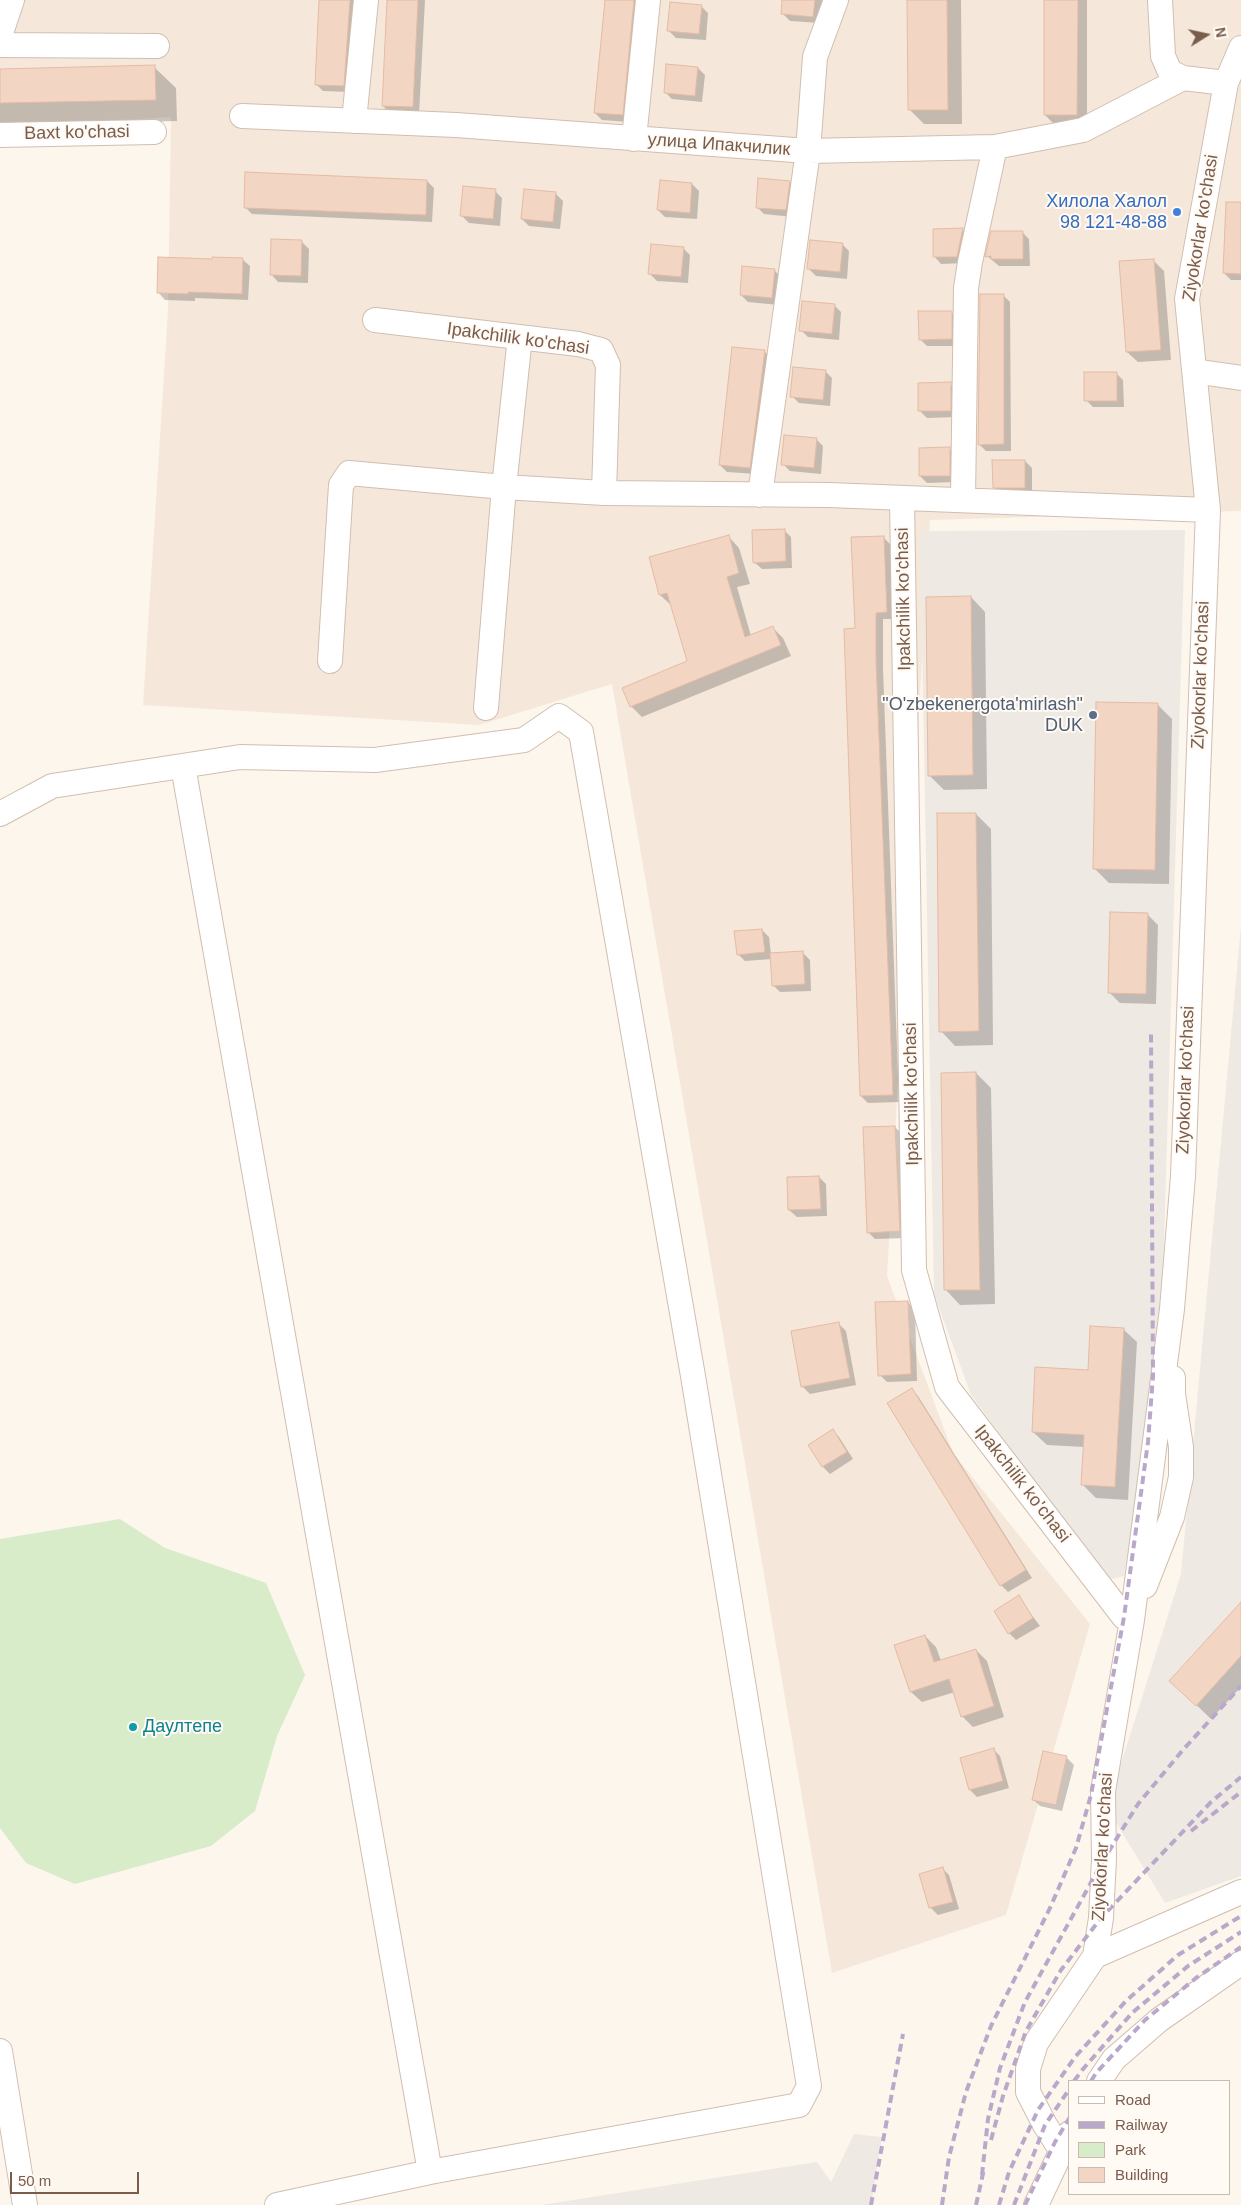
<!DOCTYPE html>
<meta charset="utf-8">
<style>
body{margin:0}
#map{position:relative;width:1241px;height:2205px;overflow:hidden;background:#fdf6ec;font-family:Arial,sans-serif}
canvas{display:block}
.legend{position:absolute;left:1068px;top:2080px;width:162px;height:115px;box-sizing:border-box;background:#fffaf3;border:1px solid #cabbb1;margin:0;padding:6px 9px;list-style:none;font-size:15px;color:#7a5c4d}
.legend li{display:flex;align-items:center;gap:10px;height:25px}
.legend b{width:25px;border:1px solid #cabbb1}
.north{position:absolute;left:1181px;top:10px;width:50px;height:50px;-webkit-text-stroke:4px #fffaf3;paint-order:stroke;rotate:80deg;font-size:14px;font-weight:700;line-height:20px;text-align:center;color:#7a5c4d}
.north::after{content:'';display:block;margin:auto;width:18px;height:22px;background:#7a5c4d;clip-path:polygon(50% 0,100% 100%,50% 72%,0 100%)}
.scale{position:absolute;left:10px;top:2172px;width:129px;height:22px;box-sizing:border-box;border:2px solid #7a5c4d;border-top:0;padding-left:6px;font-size:15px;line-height:18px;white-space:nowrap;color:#7a5c4d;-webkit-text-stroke:4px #fffaf3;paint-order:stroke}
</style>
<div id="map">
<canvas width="1241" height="2205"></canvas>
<ul class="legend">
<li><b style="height:6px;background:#fff"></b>Road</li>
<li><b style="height:6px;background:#b9a8c9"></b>Railway</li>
<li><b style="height:14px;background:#d8ecc9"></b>Park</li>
<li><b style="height:14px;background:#f3d5c3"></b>Building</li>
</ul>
<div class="north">N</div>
<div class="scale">50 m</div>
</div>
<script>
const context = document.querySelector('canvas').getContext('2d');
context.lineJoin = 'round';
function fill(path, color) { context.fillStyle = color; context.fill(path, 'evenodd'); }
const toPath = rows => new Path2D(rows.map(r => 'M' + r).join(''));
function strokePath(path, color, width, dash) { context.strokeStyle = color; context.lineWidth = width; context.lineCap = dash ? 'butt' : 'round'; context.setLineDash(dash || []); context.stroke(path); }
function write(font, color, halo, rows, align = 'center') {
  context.font = font + ' Arial,sans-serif'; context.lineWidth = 4; context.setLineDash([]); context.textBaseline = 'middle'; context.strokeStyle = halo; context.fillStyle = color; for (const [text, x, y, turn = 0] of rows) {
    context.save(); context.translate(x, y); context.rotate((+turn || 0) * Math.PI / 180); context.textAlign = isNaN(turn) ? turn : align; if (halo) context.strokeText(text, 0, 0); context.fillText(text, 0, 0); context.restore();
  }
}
const residential = toPath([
 [0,0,1241,0,1241,511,930,520,887,1276,953,1453,1090,1624,1006,1915,832,1973,612,684,479,725,143,705,168,311,171,117,0,129]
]);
const industrial = toPath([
 [1185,530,1161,1345,1124,1576,1108,1580,971,1395,934,1294,920,531],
 [1241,926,1241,1876,1165,1903,1107,1808,1181,1574],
 [854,2134,882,2137,871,2205,541,2205,817,2162,831,2182]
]);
const green = toPath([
 [120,1519,165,1548,266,1583,305,1675,277,1736,255,1811,211,1846,75,1884,26,1863,0,1828,0,1539]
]);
const shadow = toPath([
 [320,0,357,0,350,92,323,91,316,84],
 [388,0,425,0,419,114,390,113,383,106],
 [606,0,644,0,629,122,602,120,595,113],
 [784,0,822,0,820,23,790,21,782,13],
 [908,0,961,0,962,124,924,124,909,109],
 [1045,0,1087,0,1087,126,1056,126,1045,115],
 [701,6,708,13,706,40,676,38,669,31],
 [154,67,176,88,177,121,0,125,0,70],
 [698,68,705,75,702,102,672,99,665,92],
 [427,181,434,188,432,222,252,214,245,207],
 [789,182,796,189,793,217,764,214,757,207],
 [692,184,699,191,697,219,665,217,658,210],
 [495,191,502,198,500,226,469,223,462,216],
 [556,194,563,201,560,229,529,226,522,219],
 [1241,203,1241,280,1231,280,1224,273],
 [934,230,963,230,970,236,964,263,941,264,934,256],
 [1022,232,1029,239,1030,266,999,266,987,256],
 [302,242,309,249,308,283,278,282,271,274],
 [842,244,849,251,847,279,816,276,809,269],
 [683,248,690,255,688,283,657,281,650,274],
 [242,259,250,266,248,300,195,298,195,301,165,300,158,292,213,261],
 [1153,260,1164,271,1171,360,1138,362,1127,352],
 [774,270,781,277,779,305,748,302,741,295],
 [1003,295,1010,302,1011,451,986,451,979,444],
 [834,305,841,312,839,340,808,337,801,330],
 [951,312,958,319,958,346,927,346,920,339],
 [764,351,771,358,757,474,727,472,720,465],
 [825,371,832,378,830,406,799,403,792,396],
 [1116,373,1123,380,1124,407,1093,407,1086,400],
 [950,384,957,391,957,417,927,418,920,411],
 [816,439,823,446,821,474,790,471,783,464],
 [949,449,957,456,956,482,927,483,920,476],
 [1025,461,1032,468,1032,495,1001,494,994,487],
 [784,530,791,537,792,568,762,569,754,562],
 [729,537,739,548,750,584,737,587,751,636,772,627,783,638,791,656,642,717,631,706,689,662,672,606,660,595,650,558],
 [883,537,890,544,893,619,883,619,883,668,899,1102,868,1103,861,1096,856,629],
 [971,597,985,612,987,789,944,790,929,775],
 [1157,704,1172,719,1169,884,1109,883,1094,868],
 [976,814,991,829,993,1045,955,1046,941,1031],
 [1147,914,1158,925,1156,1004,1120,1003,1109,992],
 [762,930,769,937,771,954,803,953,810,960,811,991,780,992,773,985,772,959,745,961,738,954],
 [976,1073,991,1088,995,1304,960,1305,946,1290],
 [895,1127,902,1134,906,1238,875,1239,868,1232],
 [819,1177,826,1184,827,1216,797,1217,789,1210],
 [908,1302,915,1309,917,1381,887,1382,880,1375],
 [839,1324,846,1331,856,1385,810,1394,803,1387],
 [1123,1329,1137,1342,1128,1500,1096,1498,1083,1485,1085,1447,1047,1445,1033,1432,1089,1371],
 [911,1389,918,1396,1032,1578,1008,1592,1001,1585,888,1404],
 [832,1430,839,1437,853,1459,830,1474,823,1467,809,1445],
 [1018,1597,1040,1626,1016,1640,1009,1633,995,1612],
 [1241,1604,1241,1687,1211,1719,1186,1695],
 [925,1636,936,1647,941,1661,976,1650,987,1661,1004,1717,973,1727,962,1716,955,1692,922,1702,911,1692],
 [993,1749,1000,1756,1009,1788,977,1797,970,1790],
 [1066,1757,1074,1765,1062,1811,1040,1806,1033,1799],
 [942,1868,949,1875,959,1909,938,1915,931,1908,921,1874]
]);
const building = toPath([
 [319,0,350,0,344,86,315,85,319,0],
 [387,0,418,0,413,107,382,106,387,0],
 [605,0,634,0,623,115,594,113,605,0],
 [782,0,815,0,813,17,781,14,782,0],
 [907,0,947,0,948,110,908,110,907,0],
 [1044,0,1078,0,1077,115,1044,115,1044,0],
 [670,2,702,5,699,34,667,31,670,2],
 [666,64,698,67,695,96,664,93,666,64],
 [155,65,156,100,0,103,0,69,155,65],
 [245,172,427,180,426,215,244,208,245,172],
 [758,178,790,181,786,210,756,208,758,178],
 [660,180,692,183,690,213,657,210,660,180],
 [463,186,496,189,493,219,460,216,463,186],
 [524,189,556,192,553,222,521,219,524,189],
 [1226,202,1241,202,1241,274,1223,273,1226,202],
 [963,228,957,257,933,257,933,229,963,228],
 [991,231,1023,231,1023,259,991,259,991,256,985,257,991,231],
 [271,239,302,240,301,276,270,275,271,239],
 [810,240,843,243,840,272,807,269,810,240],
 [651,244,684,247,681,277,648,274,651,244],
 [158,257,212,259,212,257,243,258,242,294,188,292,188,294,157,293,158,257],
 [1154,259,1161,350,1126,352,1119,261,1154,259],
 [742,266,775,269,772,298,740,295,742,266],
 [980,294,1004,294,1004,444,978,445,980,294],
 [802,301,835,304,832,334,799,331,802,301],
 [918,311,952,311,952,339,919,340,918,311],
 [732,347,765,350,750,468,719,465,732,347],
 [793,367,826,370,823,400,790,397,793,367],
 [1084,372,1117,372,1117,401,1084,401,1084,372],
 [951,382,951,411,918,411,918,383,951,382],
 [784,435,817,438,814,468,781,465,784,435],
 [950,447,950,476,919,476,919,448,950,447],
 [992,460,1025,460,1025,488,993,488,992,460],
 [785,529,786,561,753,563,752,530,785,529],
 [729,535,739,573,727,577,745,637,773,626,781,645,630,707,622,688,687,661,667,593,659,595,649,557,729,535],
 [884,536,887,612,876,613,876,660,893,1095,860,1096,844,629,855,628,851,537,884,536],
 [971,596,973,775,928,776,926,597,971,596],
 [1096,702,1158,703,1155,870,1093,869,1096,702],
 [937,813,976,813,979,1031,939,1032,937,813],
 [1110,912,1148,913,1146,994,1108,993,1110,912],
 [762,929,765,952,737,955,734,931,762,929],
 [803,951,805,984,772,986,770,953,803,951],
 [976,1072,980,1290,944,1290,941,1073,976,1072],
 [895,1126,900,1231,867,1233,863,1127,895,1126],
 [819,1176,821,1209,788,1210,787,1177,819,1176],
 [908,1301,911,1374,878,1376,875,1302,908,1301],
 [839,1322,850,1378,801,1387,791,1331,839,1322],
 [1090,1326,1124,1328,1115,1487,1081,1485,1084,1435,1032,1432,1035,1367,1088,1370,1090,1326],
 [912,1388,1026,1570,1000,1586,887,1403,912,1388],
 [833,1429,847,1452,822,1467,808,1445,833,1429],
 [1019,1595,1033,1618,1008,1634,994,1611,1019,1595],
 [1241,1602,1241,1656,1196,1706,1169,1681,1241,1602],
 [925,1635,934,1662,976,1649,994,1706,961,1717,949,1679,910,1692,894,1645,925,1635],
 [994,1748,1003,1781,969,1790,960,1758,994,1748],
 [1043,1751,1067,1756,1056,1805,1032,1800,1043,1751],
 [943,1867,953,1902,929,1908,919,1874,943,1867]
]);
const minor = toPath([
 [1160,0,1163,56,1170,72,1183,78,1226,83],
 [0,36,12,0],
 [0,45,157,46],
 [242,116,456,125,808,151,995,147,1083,130,1183,78],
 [354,121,366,0],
 [0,135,154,132],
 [634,139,648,0],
 [375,320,578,344,601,350,608,365,604,493,829,495,1208,510],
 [1194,371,1241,378],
 [760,495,808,151,815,57,836,0],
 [902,498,914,1270,947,1387,1124,1617,1132,1620],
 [963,500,966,288,970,262,995,147],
 [330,661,341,485,349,473,504,487,520,337],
 [486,708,504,487,604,493],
 [183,766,430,2172],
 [0,814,52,786,240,757,375,760,524,740,559,716,581,732,693,1376,809,2086,799,2105,430,2172,277,2205],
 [1145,1586,1172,1517,1181,1477,1181,1447,1173,1394,1173,1378],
 [1095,1956,1101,1918,1104,1859,1103,1791,1132,1620,1172,1309,1183,1176,1208,510,1187,299,1226,83,1241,48],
 [0,2051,25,2205],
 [1099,2081,1114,2059,1159,2020,1241,1963],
 [1061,2150,1045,2125,1028,2092,1028,2069,1036,2043,1095,1956,1241,1892],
 [1036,2205,1070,2133]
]);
const rail = toPath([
 [1191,1831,1241,1792],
 [1074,2081,1083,2069,1132,2013,1188,1966,1241,1932],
 [1091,2081,1096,2073,1145,2020,1196,1978,1241,1947],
 [991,2140,1003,2096,1026,2031,1061,1970,1101,1918,1211,1802,1241,1777],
 [982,2175,988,2119,1000,2068,1025,2002,1104,1859,1138,1804,1182,1751,1241,1686],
 [871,2205,903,2034],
 [942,2205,949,2157,966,2092,991,2026,1050,1908,1076,1848,1091,1795,1124,1617,1148,1442,1153,1376,1151,1034],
 [976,2205,984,2169],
 [999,2205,1009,2172,1038,2110,1075,2057,1126,2001,1178,1955,1241,1916],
 [1014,2205,1045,2125,1070,2088],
 [1025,2205,1055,2142,1070,2117]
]);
const markers = [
 [1177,212,5,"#3f7fe0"],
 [1093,715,5,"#5c6f8a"],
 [133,1727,5,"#0f9aa8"]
];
const streetNames = [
 ["Baxt ko'chasi",77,133,-1],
 ["улица Ипакчилик",719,145,4],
 ["Ziyokorlar ko'chasi",1201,228,-81],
 ["Ipakchilik ko'chasi",518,339,8],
 ["Ipakchilik ko'chasi",904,599,-91],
 ["Ziyokorlar ko'chasi",1201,675,-88],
 ["Ziyokorlar ko'chasi",1186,1080,-88],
 ["Ipakchilik ko'chasi",912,1094,-91],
 ["Ipakchilik ko'chasi",1022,1484,52],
 ["Ziyokorlar ko'chasi",1103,1847,-87]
];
const shopNames = [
 ["Хилола Халол",1167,202],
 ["98 121-48-88",1167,223]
];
const serviceNames = [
 ["\"O'zbekenergota'mirlash\"",1083,705],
 ["DUK",1083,726]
];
const cultureNames = [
 ["Даултепе",143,1727]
];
fill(residential, '#f5e8da');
fill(industrial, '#efe9e4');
fill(green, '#d8ecc9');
fill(shadow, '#0003');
fill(building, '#f3d5c3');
strokePath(building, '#e6bba3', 1);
strokePath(minor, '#d1beb0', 26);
strokePath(minor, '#fff', 24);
strokePath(rail, '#b9a8c9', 4, [8, 5]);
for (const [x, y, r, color] of markers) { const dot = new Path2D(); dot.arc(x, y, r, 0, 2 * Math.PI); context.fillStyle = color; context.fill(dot); strokePath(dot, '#fffaf3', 2); }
write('18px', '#7a5c4d', '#fffaf3', streetNames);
write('18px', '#366cbe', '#fffaf3', shopNames, 'right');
write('18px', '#4e5e75', '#fffaf3', serviceNames, 'right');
write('18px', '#0d838f', '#fffaf3', cultureNames, 'left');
</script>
